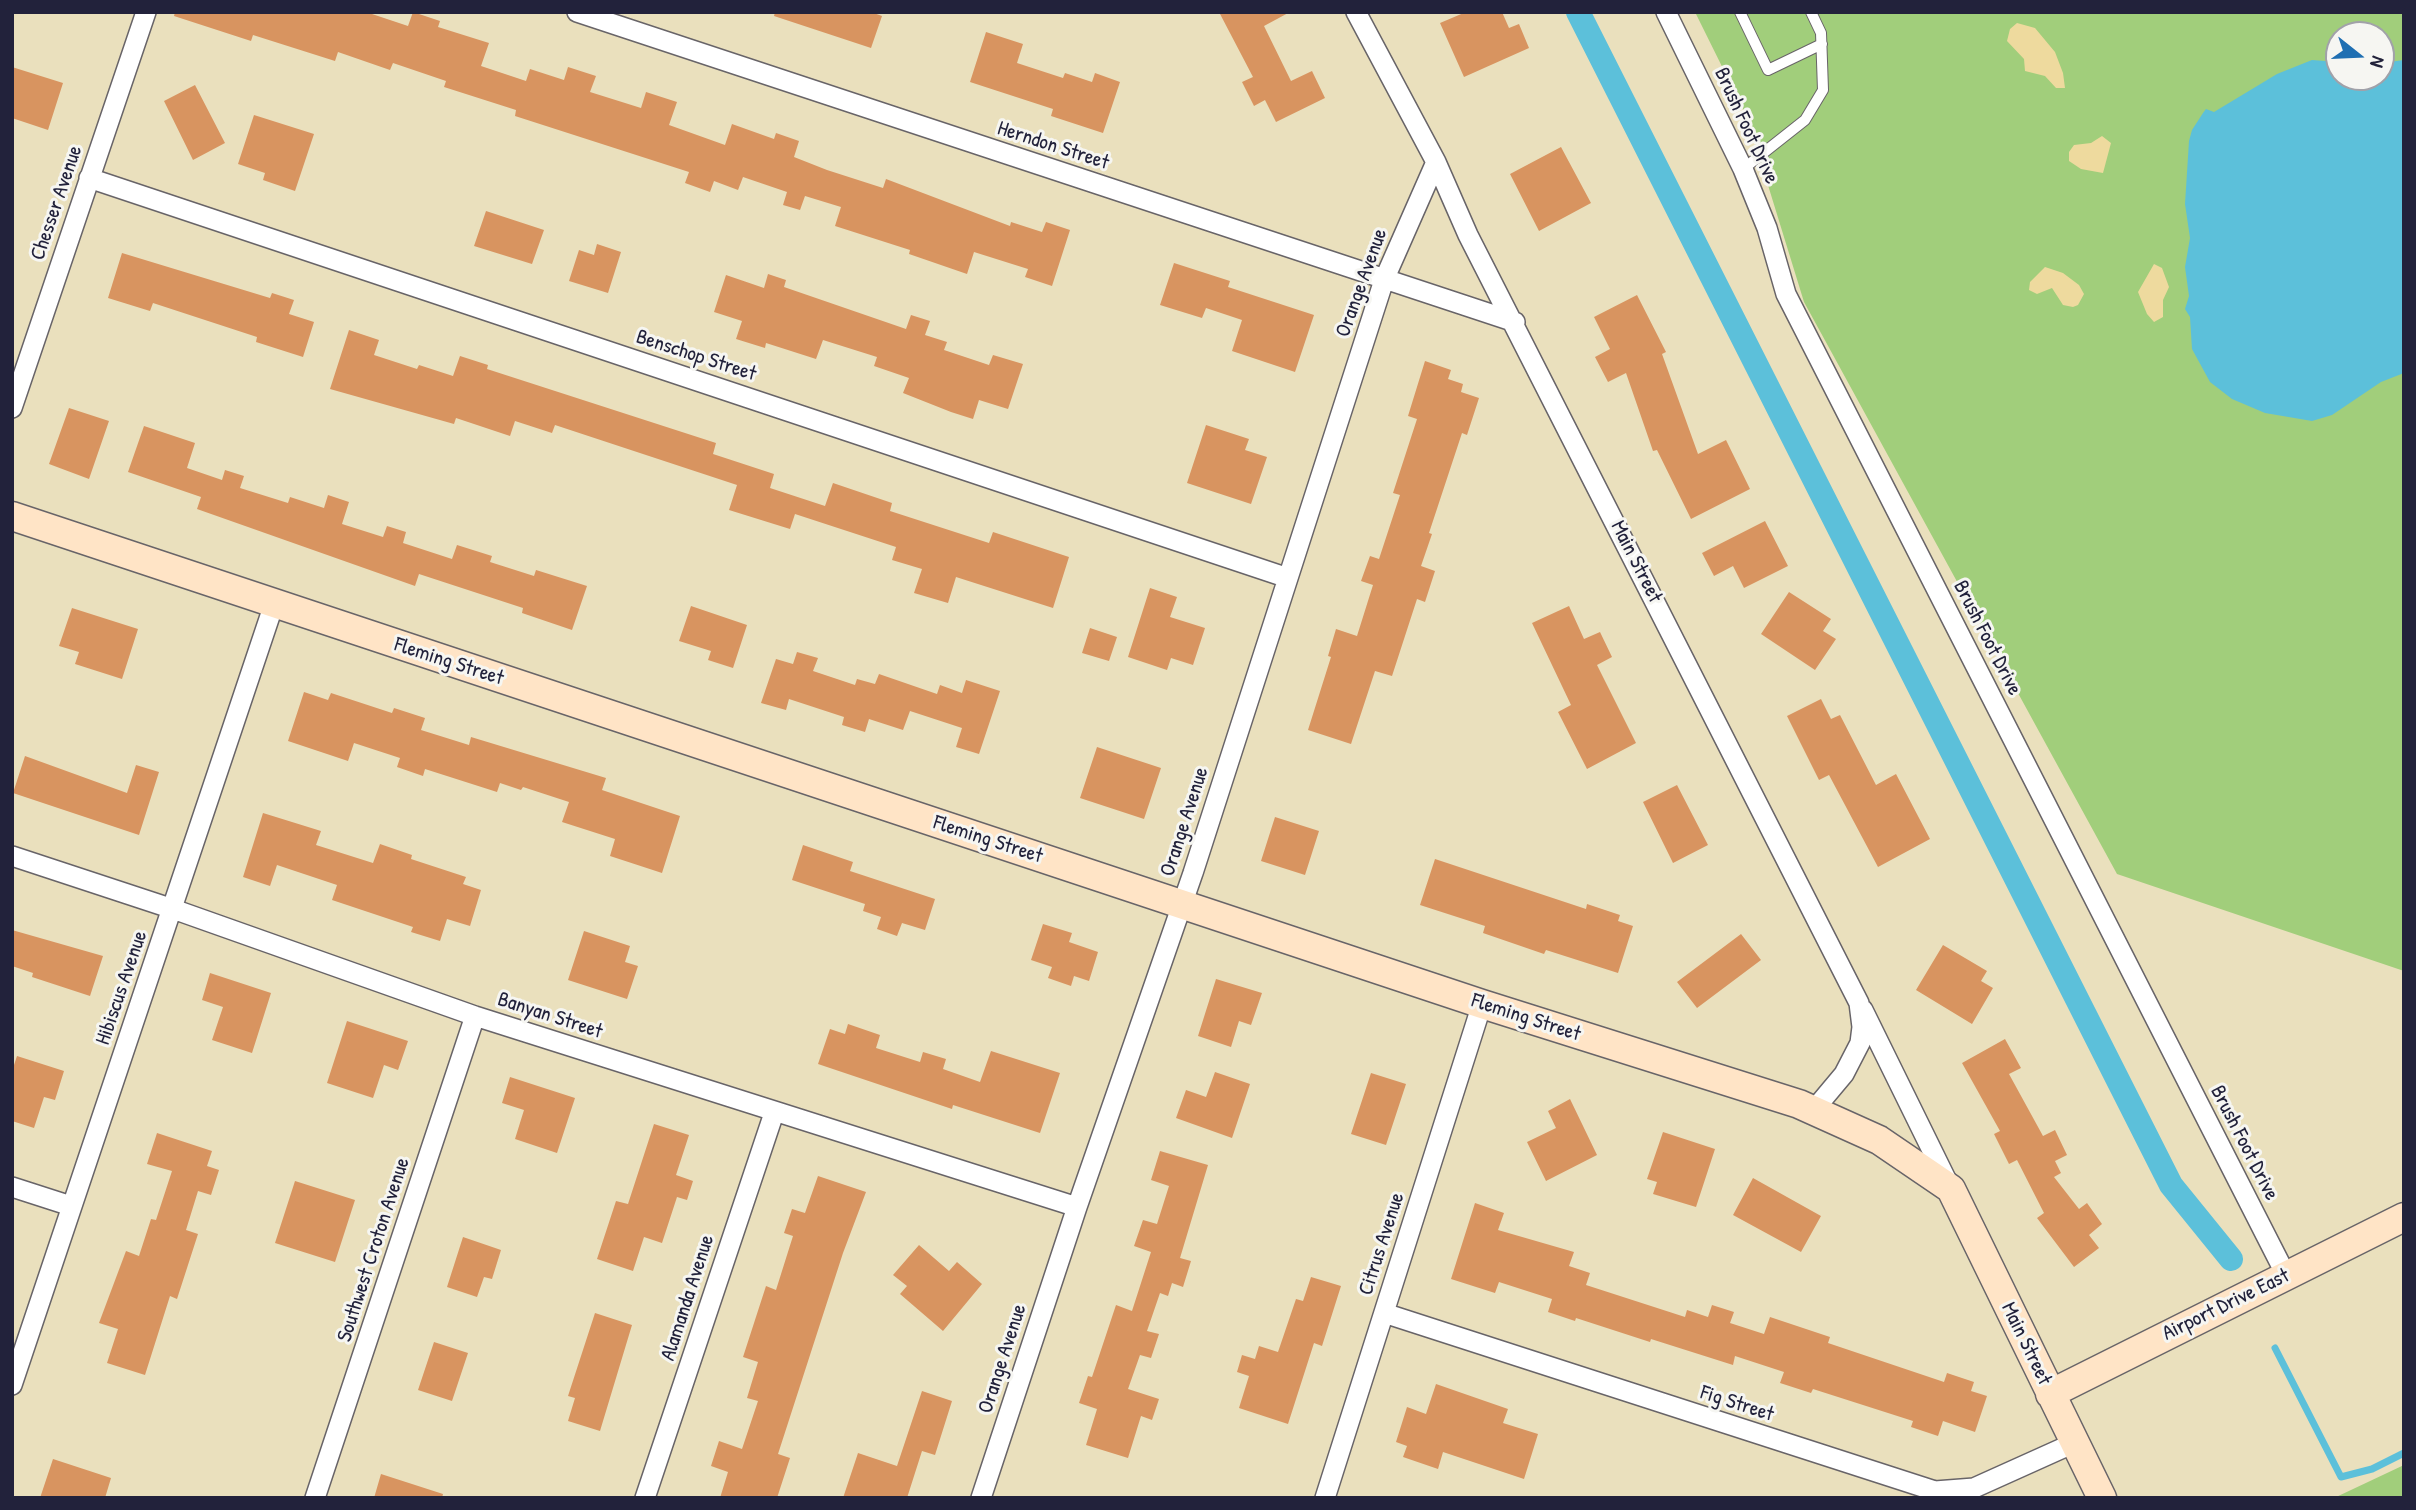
<!DOCTYPE html>
<style>
body{margin:0}
#map{position:relative;width:2416px;height:1510px;overflow:hidden;background:#eae0bd;font-family:"Patrick Hand",sans-serif}
canvas{display:block}
.frame{position:absolute;inset:0;border:14px solid #22223b;pointer-events:none}
.north{position:absolute;left:2325px;top:21px;width:70px;height:70px;box-sizing:border-box;background:#f6f6f2;border:2px solid #a1a1a9;border-radius:50%;rotate:108deg;font-size:19px;font-weight:700;line-height:28px;text-align:center;color:#22223b}
.north::after{content:'';display:block;margin:auto;width:24px;height:32px;background:#1f6fb2;clip-path:polygon(50% 0,100% 100%,50% 72%,0 100%)}
</style>
<div id="map">
<canvas width="2416" height="1510"></canvas>
<div class="frame"></div>
<div class="north">N</div>
</div>
<script>
const context = document.querySelector('canvas').getContext('2d');
context.lineJoin = 'round';
function fill(path, color) { context.fillStyle = color; context.fill(path, 'evenodd'); }
const toPath = rows => new Path2D(rows.map(r => 'M' + r).join(''));
function strokePath(path, color, width, dash) { context.strokeStyle = color; context.lineWidth = width; context.lineCap = dash ? 'butt' : 'round'; context.setLineDash(dash || []); context.stroke(path); }
function write(font, color, halo, rows, align = 'center') {
  context.font = font + ' "Patrick Hand",sans-serif'; context.lineWidth = 6; context.setLineDash([]); context.textBaseline = 'middle'; context.strokeStyle = halo; context.fillStyle = color; for (const [text, x, y, turn = 0] of rows) {
    context.save(); context.translate(x, y); context.rotate((+turn || 0) * Math.PI / 180); context.textAlign = isNaN(turn) ? turn : align; if (halo) context.strokeText(text, 0, 0); context.fillText(text, 0, 0); context.restore();
  }
}
const green = toPath([
 [1695,12,2404,12,2404,971,2117,874,1804,302,1747,117],
 [2339,35,2381,35,2381,77,2339,77],
 [2404,1465,2404,1498,2334,1498]
]);
const sand = toPath([
 [2017,23,2035,28,2055,52,2063,73,2065,88,2056,88,2045,76,2025,71,2024,59,2007,41,2010,29],
 [2102,136,2111,143,2103,173,2081,169,2069,161,2069,152,2074,145,2091,143],
 [2154,264,2162,268,2169,287,2163,300,2163,317,2154,322,2147,314,2138,292],
 [2045,267,2063,273,2079,285,2084,294,2078,305,2073,307,2063,305,2052,288,2037,294,2029,290,2030,282]
]);
const water = toPath([
 [2312,60,2339,62,2339,77,2381,77,2381,63,2404,60,2404,373,2381,382,2332,415,2312,421,2265,413,2232,399,2210,382,2192,349,2190,317,2185,309,2189,296,2185,267,2190,238,2185,204,2189,141,2192,130,2203,113,2206,109,2214,112,2277,74]
]);
const stream = toPath([
 [2275,1348,2341,1477,2372,1469,2404,1453]
]);
const canal = toPath([
 [1578,12,2171,1185,2231,1259]
]);
const building = toPath([
 [175,12,366,12,408,26,413,12,440,21,438,27,489,43,481,66,526,81,530,69,564,80,568,67,596,76,590,92,641,108,646,92,677,102,669,125,725,145,732,124,774,139,776,133,799,141,794,157,827,170,883,188,886,179,1010,226,1011,222,1042,232,1046,222,1070,230,1052,286,1025,277,1028,269,974,252,967,274,909,254,910,250,835,226,841,207,805,196,800,210,783,205,787,192,743,177,738,190,714,181,710,192,685,183,689,172,515,116,516,110,444,87,446,81,393,63,390,70,338,52,335,61,253,35,251,41,174,16],
 [775,12,871,12,882,16,871,48,774,16],
 [1219,12,1290,12,1264,26,1291,81,1312,71,1325,98,1276,122,1265,100,1254,106,1242,82,1253,77],
 [1466,12,1502,12,1509,28,1519,24,1529,48,1464,77,1440,23],
 [986,32,1023,44,1017,63,1063,78,1065,73,1092,82,1095,73,1120,82,1103,133,1051,116,1053,109,970,82],
 [12,67,63,83,48,130,12,118],
 [195,85,225,143,193,160,164,101],
 [254,115,314,134,295,191,263,180,265,173,238,164],
 [1561,147,1591,203,1539,231,1510,174],
 [486,211,544,230,532,264,474,246],
 [597,244,621,252,608,293,569,281,579,250,594,255],
 [122,253,270,298,272,293,294,300,289,314,314,322,303,357,256,342,257,337,153,303,150,311,108,298],
 [1174,263,1230,281,1228,287,1314,315,1295,372,1232,351,1242,320,1206,308,1202,318,1160,305],
 [768,274,786,280,784,287,906,329,911,315,930,321,925,335,947,342,944,350,989,365,993,355,1023,364,1008,409,979,400,973,419,951,412,903,393,909,378,874,366,877,357,823,340,816,359,766,343,765,348,736,339,742,321,714,312,726,275,764,288],
 [1637,295,1666,352,1662,354,1698,454,1726,440,1750,489,1691,519,1657,450,1653,451,1626,373,1608,382,1595,357,1610,349,1594,317],
 [349,330,379,340,374,355,417,369,419,365,453,376,460,356,488,365,487,369,716,443,713,454,774,474,770,488,825,506,833,483,892,503,890,511,989,543,993,532,1069,557,1053,608,956,577,948,603,914,593,922,569,892,560,896,547,795,514,790,529,729,510,737,485,555,425,552,433,515,421,510,436,456,418,454,424,330,389],
 [1425,361,1451,370,1448,379,1463,384,1461,392,1479,398,1467,435,1462,433,1429,533,1432,534,1421,566,1435,571,1425,602,1417,599,1392,676,1375,671,1351,744,1308,730,1331,657,1328,656,1336,629,1357,636,1373,585,1361,581,1370,556,1379,559,1400,495,1393,493,1417,419,1408,416],
 [69,408,109,421,89,479,49,464],
 [1206,425,1249,439,1245,450,1267,457,1251,504,1187,483],
 [144,426,195,443,187,468,222,480,225,470,244,476,240,488,288,503,290,497,324,508,328,495,349,502,342,524,383,537,387,526,406,532,403,543,452,559,457,545,492,556,490,562,534,576,536,570,587,586,572,630,522,613,523,608,419,574,415,586,197,509,201,497,128,472],
 [1765,521,1788,566,1744,588,1733,566,1714,576,1702,553],
 [1150,588,1177,597,1170,617,1205,628,1193,665,1171,658,1167,670,1128,657],
 [1789,592,1831,619,1823,631,1836,639,1815,670,1761,634],
 [691,606,747,625,733,668,708,660,711,651,679,641],
 [1569,606,1584,639,1600,632,1612,657,1597,665,1636,743,1587,769,1558,712,1571,705,1532,623],
 [72,608,138,629,122,679,75,664,79,652,59,646],
 [1090,628,1117,637,1109,661,1082,653],
 [797,652,818,658,813,671,855,685,857,679,875,684,879,674,937,694,940,685,962,693,966,680,1000,691,979,754,956,747,962,728,910,711,903,730,869,719,865,732,842,725,844,717,789,699,786,710,761,703,776,659,793,664],
 [304,692,328,700,331,693,392,713,394,708,425,718,421,730,469,745,471,737,606,778,602,790,680,816,662,873,610,856,615,839,562,822,569,802,523,787,521,790,500,783,497,792,425,769,423,776,397,767,400,758,354,743,348,761,288,741],
 [1821,699,1831,719,1840,715,1876,785,1896,774,1930,839,1878,867,1829,775,1819,780,1787,716],
 [1097,747,1161,768,1144,819,1080,798],
 [25,756,127,793,136,765,159,772,139,835,13,793],
 [1677,785,1708,845,1673,863,1643,802],
 [263,813,321,831,316,845,373,863,380,844,412,855,411,859,466,877,463,884,481,890,470,926,447,919,440,941,411,932,413,927,332,900,337,885,277,865,270,886,243,877],
 [1275,817,1319,831,1305,875,1261,861],
 [803,845,853,862,850,871,935,899,925,930,902,923,897,936,877,929,881,917,863,911,865,904,792,880],
 [1435,859,1586,909,1587,904,1620,915,1618,921,1633,926,1618,973,1546,950,1544,954,1483,933,1485,926,1420,905],
 [1043,924,1072,933,1069,942,1098,952,1089,981,1074,976,1071,986,1048,978,1052,967,1031,960],
 [12,930,103,956,90,996,32,977,33,973,12,966],
 [584,931,630,946,625,962,638,966,627,999,568,980],
 [1741,934,1761,960,1697,1008,1677,982],
 [1943,945,1987,971,1981,981,1993,988,1972,1024,1916,990],
 [210,973,271,993,252,1053,212,1040,223,1007,202,1000],
 [1216,979,1262,993,1251,1025,1239,1021,1231,1047,1198,1036],
 [347,1021,408,1041,398,1070,384,1065,373,1098,327,1083],
 [848,1024,880,1035,876,1048,920,1062,923,1052,946,1059,943,1069,980,1082,991,1051,1060,1073,1040,1133,953,1105,952,1109,818,1064,830,1029,845,1034],
 [2005,1039,2021,1068,2009,1074,2043,1136,2055,1130,2067,1155,2055,1161,2061,1173,2054,1177,2079,1209,2087,1203,2102,1224,2089,1235,2099,1248,2074,1267,2037,1218,2044,1213,2017,1160,2009,1164,1994,1134,2000,1131,1962,1063],
 [17,1056,64,1071,55,1100,44,1097,34,1128,12,1121,12,1071],
 [1215,1072,1250,1084,1232,1138,1176,1118,1186,1090,1206,1097],
 [1371,1073,1406,1084,1386,1145,1351,1134],
 [510,1077,575,1098,557,1153,515,1139,524,1110,502,1103],
 [1570,1099,1597,1155,1546,1181,1527,1142,1556,1128,1548,1111],
 [654,1124,689,1135,676,1175,693,1181,687,1200,677,1197,662,1243,644,1237,633,1271,597,1259,616,1201,628,1204],
 [1663,1132,1715,1149,1696,1207,1653,1194,1657,1182,1647,1179],
 [157,1133,212,1151,207,1166,219,1170,211,1195,198,1191,186,1230,198,1234,177,1299,170,1296,145,1375,107,1363,118,1329,99,1323,126,1251,139,1256,151,1219,156,1220,172,1171,147,1164],
 [1160,1151,1208,1165,1180,1258,1191,1261,1183,1287,1172,1283,1168,1296,1160,1293,1147,1331,1159,1334,1151,1358,1140,1355,1128,1389,1159,1399,1152,1420,1141,1416,1128,1458,1086,1445,1097,1409,1079,1403,1088,1376,1092,1377,1116,1305,1132,1311,1151,1252,1134,1246,1143,1220,1157,1224,1169,1186,1151,1180],
 [818,1176,866,1192,843,1253,778,1454,790,1458,777,1498,720,1498,728,1472,711,1466,719,1441,742,1449,758,1401,747,1398,758,1362,743,1357,766,1286,776,1290,793,1236,784,1233,792,1209,805,1213],
 [1753,1178,1821,1216,1801,1252,1733,1215],
 [295,1181,355,1200,335,1262,275,1243],
 [1475,1203,1504,1213,1498,1230,1574,1252,1569,1266,1590,1273,1586,1285,1685,1317,1687,1310,1708,1317,1712,1305,1734,1312,1730,1323,1764,1334,1770,1317,1830,1337,1828,1343,1944,1382,1947,1373,1974,1382,1971,1391,1987,1396,1975,1432,1943,1421,1938,1436,1911,1427,1913,1421,1813,1389,1811,1393,1780,1383,1784,1372,1735,1356,1733,1365,1651,1339,1650,1342,1576,1318,1575,1321,1548,1312,1552,1299,1499,1282,1495,1293,1451,1279],
 [463,1237,501,1250,492,1279,484,1277,477,1297,447,1287],
 [919,1245,949,1271,957,1262,982,1284,943,1331,900,1294,907,1286,893,1275],
 [1311,1277,1341,1286,1322,1346,1314,1343,1288,1424,1239,1408,1249,1376,1237,1372,1242,1355,1255,1359,1259,1346,1278,1352,1296,1299,1303,1301],
 [595,1313,632,1325,600,1431,568,1421,575,1398,568,1396],
 [434,1342,468,1353,452,1401,418,1390],
 [1436,1384,1508,1409,1503,1423,1538,1434,1524,1479,1443,1452,1438,1469,1403,1457,1407,1446,1396,1442,1407,1407,1426,1414],
 [922,1391,952,1401,935,1455,922,1451,907,1498,843,1498,858,1453,897,1466],
 [53,1459,111,1478,105,1498,40,1498],
 [381,1474,443,1494,442,1498,374,1498]
]);
const lane = toPath([
 [1740,12,1768,70,1822,44],
 [1743,169,1805,120,1823,90,1821,33,1811,12]
]);
const street = toPath([
 [577,12,1515,322],
 [1356,12,1436,162,1468,235,1859,1003,1862,1027,1860,1043,1844,1074,1813,1111],
 [1666,12,1743,169,1767,228,1786,294,2286,1275],
 [89,178,1288,578],
 [12,408,146,12],
 [12,856,173,909,475,1016,1077,1207],
 [1863,1010,1950,1187],
 [12,1187,71,1206],
 [1384,1313,1935,1491,1974,1488,2074,1443],
 [12,1385,274,604],
 [315,1498,475,1016],
 [645,1498,774,1113],
 [981,1498,1077,1207,1193,873,1384,280,1436,162],
 [1325,1498,1482,1004]
]);
const secondary = toPath([
 [12,516,1482,1004,1799,1104,1879,1140,1951,1189,2102,1498],
 [2050,1394,2404,1217]
]);
const streetNames = [
 ["Brush Foot Drive",1746,126,65],
 ["Herndon Street",1053,146,18],
 ["Chesser Avenue",57,203,-71],
 ["Orange Avenue",1362,283,-70],
 ["Benschop Street",696,356,18],
 ["Main Street",1636,562,63],
 ["Brush Foot Drive",1987,638,63],
 ["Fleming Street",449,662,18],
 ["Orange Avenue",1185,822,-72],
 ["Fleming Street",988,840,18],
 ["Hibiscus Avenue",122,988,-71],
 ["Banyan Street",550,1016,18],
 ["Fleming Street",1526,1018,18],
 ["Brush Foot Drive",2244,1143,63],
 ["Citrus Avenue",1382,1244,-72],
 ["Southwest Croton Avenue",374,1250,-72],
 ["Alamanda Avenue",688,1298,-72],
 ["Airport Drive East",2226,1305,-26],
 ["Main Street",2026,1344,64],
 ["Orange Avenue",1003,1359,-72],
 ["Fig Street",1737,1404,18]
];
fill(green, '#a1ce7b');
fill(sand, '#eeda9e');
fill(water, '#5cc0da');
strokePath(stream, '#5cc0da', 7);
strokePath(canal, '#5cc0da', 24);
fill(building, '#d89460');
strokePath(lane, '#686468', 12);
strokePath(street, '#686468', 22);
strokePath(secondary, '#686468', 31);
strokePath(lane, '#fff', 10);
strokePath(street, '#fff', 19);
strokePath(secondary, '#ffe4c6', 28);
write('21px', '#22223b', '#f6f6f2', streetNames);
</script>
